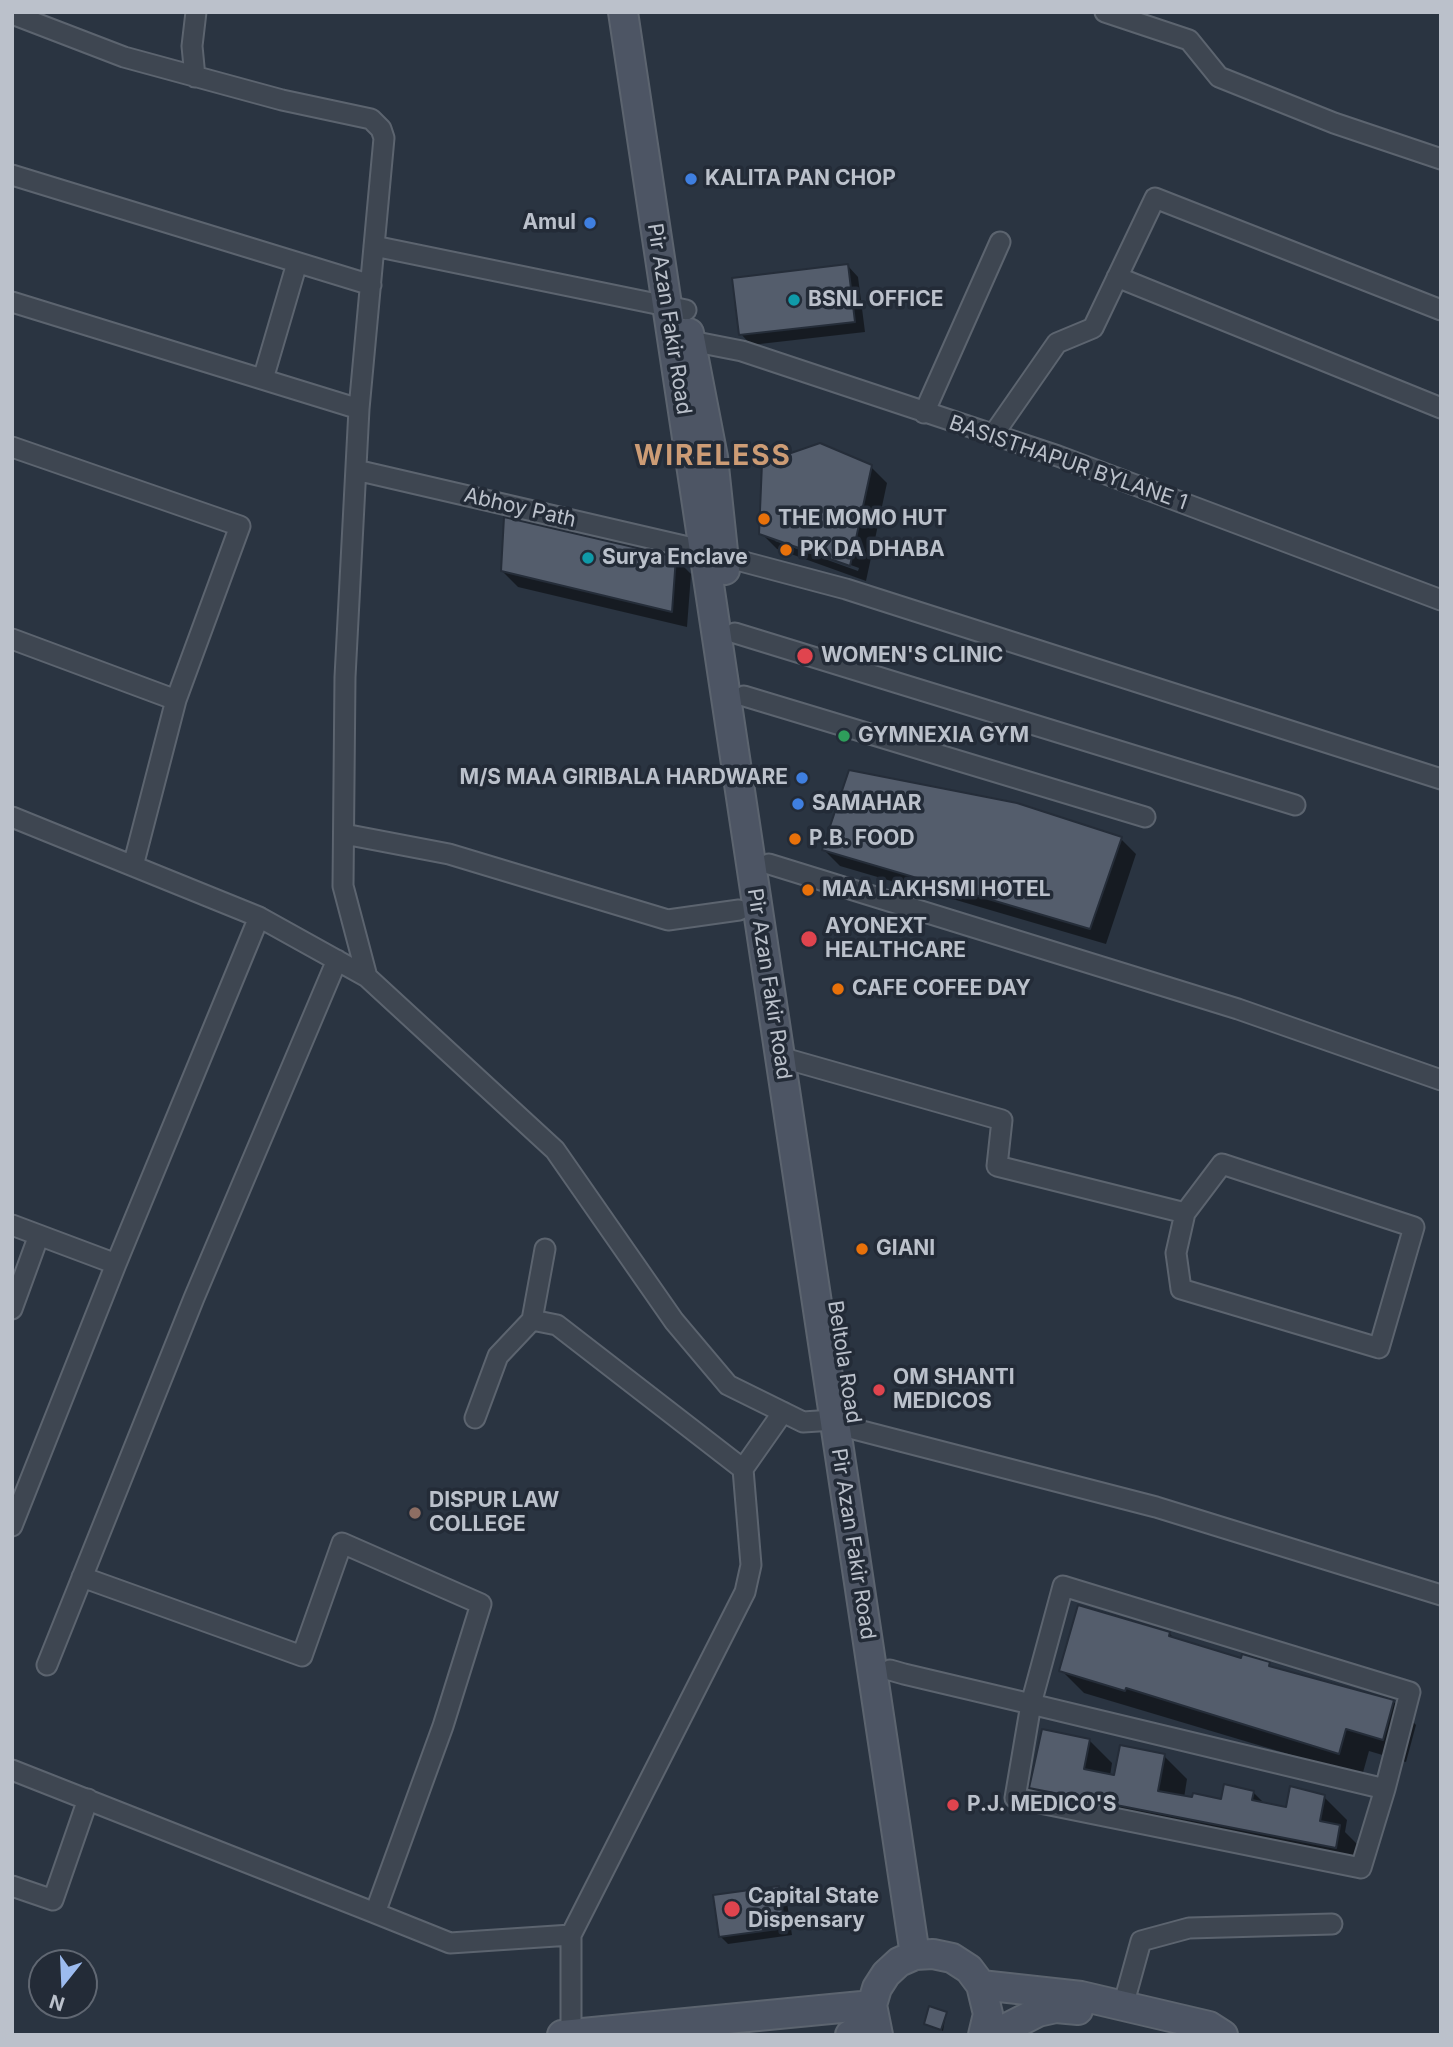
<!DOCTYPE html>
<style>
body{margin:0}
#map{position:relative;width:1453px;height:2047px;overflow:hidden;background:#2a3441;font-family:Inter,sans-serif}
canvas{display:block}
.frame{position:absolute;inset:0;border:14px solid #bbc1cb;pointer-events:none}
.north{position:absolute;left:28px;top:1949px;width:70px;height:70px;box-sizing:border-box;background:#232b37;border:2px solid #606772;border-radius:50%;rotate:198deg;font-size:19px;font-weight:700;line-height:28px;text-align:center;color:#bbc1cb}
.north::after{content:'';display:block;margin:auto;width:24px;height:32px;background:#9cbbef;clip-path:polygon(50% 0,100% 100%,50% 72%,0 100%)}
</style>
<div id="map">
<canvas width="1453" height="2047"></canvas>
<div class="frame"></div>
<div class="north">N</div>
</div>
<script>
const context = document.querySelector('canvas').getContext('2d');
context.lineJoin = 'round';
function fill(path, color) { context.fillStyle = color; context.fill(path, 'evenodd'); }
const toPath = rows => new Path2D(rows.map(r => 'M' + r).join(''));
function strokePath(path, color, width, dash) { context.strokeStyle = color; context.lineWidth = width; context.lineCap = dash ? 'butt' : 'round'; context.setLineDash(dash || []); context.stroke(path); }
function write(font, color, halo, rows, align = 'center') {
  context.font = font + ' Inter,sans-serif'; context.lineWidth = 7; context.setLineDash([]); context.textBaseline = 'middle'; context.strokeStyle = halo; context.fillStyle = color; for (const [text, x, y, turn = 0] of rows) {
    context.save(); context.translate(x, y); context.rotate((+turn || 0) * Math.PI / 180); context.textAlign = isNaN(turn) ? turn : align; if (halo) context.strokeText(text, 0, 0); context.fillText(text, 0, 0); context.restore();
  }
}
const shadow = toPath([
 [848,266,858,277,865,332,751,345,741,334],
 [871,467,887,483,866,581,777,549,761,533],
 [775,538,859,568,858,571,775,541],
 [675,558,691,574,687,627,518,587,502,571],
 [1121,839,1136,854,1106,944,840,866,824,850],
 [1169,1633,1176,1640,1393,1701,1416,1725,1406,1762,1369,1751,1362,1776,1084,1693,1061,1670],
 [1089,1740,1112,1763,1110,1776,1115,1777,1164,1756,1187,1779,1184,1798,1222,1801,1253,1792,1265,1804,1288,1809,1324,1797,1347,1820,1345,1832,1363,1850,1359,1870,1054,1811,1031,1788],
 [778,1888,786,1896,792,1935,728,1944,720,1936],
 [946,2013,943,2031,926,2023]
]);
const building = toPath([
 [848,264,855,322,739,335,732,278,848,264],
 [820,443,872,465,850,566,759,534,762,463,820,443],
 [504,517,676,557,672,612,501,571,504,517],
 [849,770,1017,803,1122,837,1090,929,822,850,849,770],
 [1078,1605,1170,1632,1169,1636,1241,1658,1242,1654,1270,1662,1269,1666,1394,1700,1383,1740,1346,1729,1339,1754,1126,1688,1125,1691,1059,1671,1078,1605],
 [1042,1729,1090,1739,1084,1769,1114,1775,1120,1745,1165,1754,1158,1791,1192,1797,1193,1793,1221,1799,1224,1784,1254,1791,1252,1800,1286,1807,1290,1786,1325,1795,1320,1821,1340,1825,1336,1848,1029,1788,1042,1729],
 [779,1886,785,1928,719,1937,713,1895,779,1886],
 [929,2006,947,2012,941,2030,924,2024,929,2006]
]);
const street = toPath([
 [1105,12,1189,40,1219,77,1334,123,1441,159],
 [12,14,124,57,282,100,371,119,381,129,384,138,359,409,345,677,343,886,367,977],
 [195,77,192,46,196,12],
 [12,175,371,285],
 [374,246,686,310],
 [1117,277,1441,408],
 [12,302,359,409],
 [691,341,742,351,1058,456,1441,600],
 [263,379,297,263],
 [924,413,1000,242],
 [993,435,1057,343,1093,328,1155,198,1441,310],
 [12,447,240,526,176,700,133,866],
 [356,470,684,546,846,589,1441,779],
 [735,633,1295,805],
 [12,639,176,700],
 [744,696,1145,817],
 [12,817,259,917,367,977,555,1150,674,1321,728,1385,803,1422,834,1420],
 [344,834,449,854,668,920,739,910],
 [769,864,1238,1009,1441,1080],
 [780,1057,1002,1120,997,1166,1185,1213],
 [1222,1164,1414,1227,1379,1348,1181,1289,1176,1253,1185,1213,1222,1164],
 [12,1225,116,1264],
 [12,1309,39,1235],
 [532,1320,545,1249],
 [475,1418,498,1356,532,1320,557,1325,743,1469],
 [854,1429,1156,1507,1441,1595],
 [12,1526,116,1264,259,917],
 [82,1577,302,1656,342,1543,481,1604,443,1726,375,1913,450,1943,571,1935,571,2034],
 [47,1665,194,1298,337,960],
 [890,1670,904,1674,1031,1704,1385,1789,1410,1692,1063,1586,1031,1704,1015,1798,1361,1868,1385,1789],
 [12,1770,375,1913],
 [12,1886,53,1900,88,1799],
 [571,1935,745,1592,751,1565,743,1469,783,1412],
 [1123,2006,1141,1941,1189,1928,1332,1924]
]);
const secondary = toPath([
 [623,12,915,1955],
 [689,333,713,457,725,570],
 [981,1985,1081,1996,1209,2026,1223,2035],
 [562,2035,872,2005],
 [850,2035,876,2032],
 [878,2035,872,2005,877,1988,886,1974,899,1962,915,1955,933,1954,952,1958,969,1969,981,1985,988,2014,983,2035],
 [993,2035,1038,2012,1056,2008,1078,2010]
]);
const markers = [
 [691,179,7,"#3f7fe0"],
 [590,223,7,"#3f7fe0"],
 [794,300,7,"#0f9aa8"],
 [764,519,7,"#e8710a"],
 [786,550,7,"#e8710a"],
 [588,558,7,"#0f9aa8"],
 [805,656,9,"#e0444e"],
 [844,736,7,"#2e9e5b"],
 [802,778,7,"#3f7fe0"],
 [798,804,7,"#3f7fe0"],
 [795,839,7,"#e8710a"],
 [808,890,7,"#e8710a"],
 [809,939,9,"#e0444e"],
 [838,989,7,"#e8710a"],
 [862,1249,7,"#e8710a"],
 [879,1390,7,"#e0444e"],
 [415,1513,7,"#8d6e63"],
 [953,1805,7,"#e0444e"],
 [732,1909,9,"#e0444e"]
];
const poiNames = [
 ["KALITA PAN CHOP",705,179],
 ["Amul",576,223,"right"],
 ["BSNL OFFICE",808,300],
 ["THE MOMO HUT",778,519],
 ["PK DA DHABA",800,550],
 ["Surya Enclave",602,558],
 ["WOMEN'S CLINIC",821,656],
 ["GYMNEXIA GYM",858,736],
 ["M/S MAA GIRIBALA HARDWARE",788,778,"right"],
 ["SAMAHAR",812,804],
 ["P.B. FOOD",809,839],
 ["MAA LAKHSMI HOTEL",822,890],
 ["AYONEXT",825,927],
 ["HEALTHCARE",825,951],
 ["CAFE COFEE DAY",852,989],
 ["GIANI",876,1249],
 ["OM SHANTI",893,1378],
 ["MEDICOS",893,1402],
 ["DISPUR LAW",429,1501],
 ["COLLEGE",429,1525],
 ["P.J. MEDICO'S",967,1805],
 ["Capital State",748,1897],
 ["Dispensary",748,1921]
];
const streetNames = [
 ["Pir Azan Fakir Road",669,319,81],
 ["BASISTHAPUR BYLANE 1",1068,463,19],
 ["Abhoy Path",520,508,13],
 ["Pir Azan Fakir Road",769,984,81],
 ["Beltola Road",844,1362,81],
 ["Pir Azan Fakir Road",853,1544,81]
];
const districtNames = [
 ["WIRELESS",713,457]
];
fill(shadow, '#0007');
fill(building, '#545d6c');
strokePath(building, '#252d39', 2);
strokePath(street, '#5c646f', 23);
strokePath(secondary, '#5c646f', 32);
strokePath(street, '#3e4651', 19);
strokePath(secondary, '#4d5564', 28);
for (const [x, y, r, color] of markers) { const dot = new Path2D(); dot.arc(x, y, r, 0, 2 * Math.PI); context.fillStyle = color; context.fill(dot); strokePath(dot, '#232b37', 2.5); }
write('bold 21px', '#bbc1cb', '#232b37', poiNames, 'left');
write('21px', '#bbc1cb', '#232b37', streetNames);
context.letterSpacing = '2px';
write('bold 28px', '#cd9c75', '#232b37', districtNames);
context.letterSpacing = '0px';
</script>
